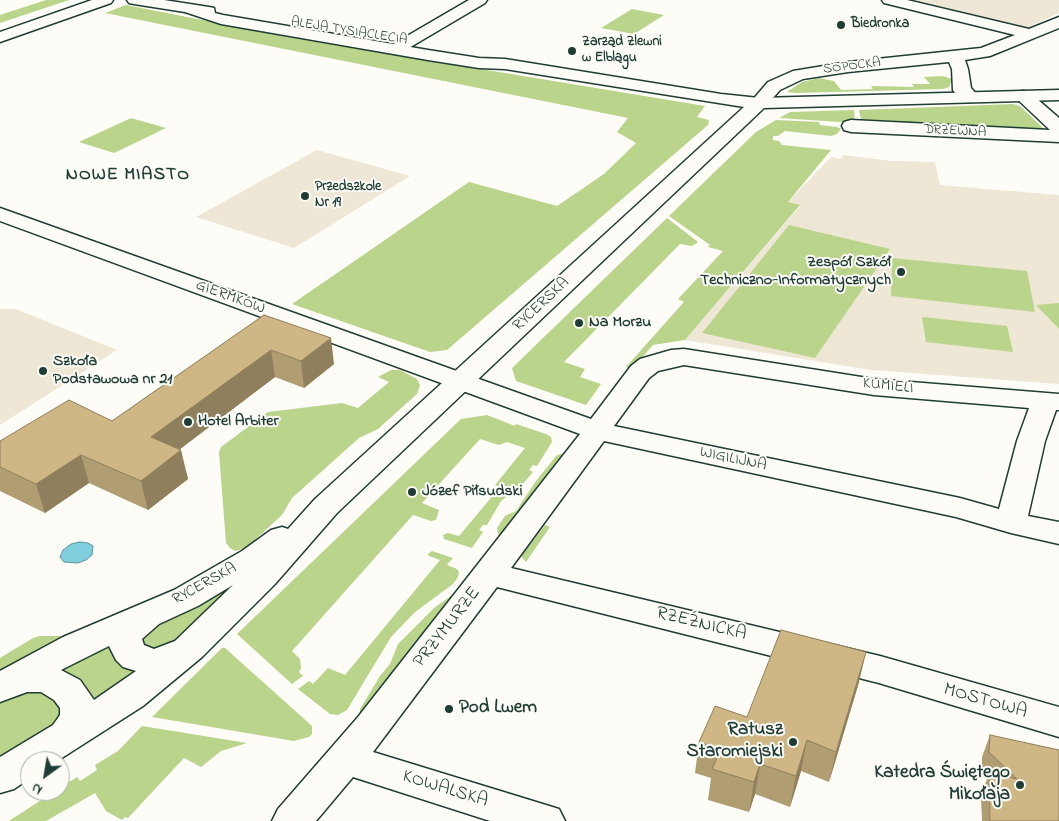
<!DOCTYPE html>
<meta charset="utf-8">
<style>
body{margin:0}
#map{position:relative;width:1059px;height:821px;overflow:hidden;background:#fdfcf7;font-family:"Indie Flower",sans-serif}
canvas{display:block}
.north{position:absolute;left:20px;top:751px;width:50px;height:50px;box-sizing:border-box;background:#fdfcf7;border:1px solid #a4b0a9;border-radius:50%;rotate:212deg;font-size:14px;font-weight:700;line-height:20px;text-align:center;color:#1f3d34}
.north::after{content:'';display:block;margin:auto;width:18px;height:22px;background:#1f3d34;clip-path:polygon(50% 0,100% 100%,50% 72%,0 100%)}
</style>
<div id="map">
<canvas width="1059" height="821"></canvas>
<div class="north">N</div>
</div>
<script>
const context = document.querySelector('canvas').getContext('2d');
context.lineJoin = 'round';
function fill(path, color) { context.fillStyle = color; context.fill(path, 'evenodd'); }
const toPath = rows => new Path2D(rows.map(r => 'M' + r).join(''));
function strokePath(path, color, width, dash) { context.strokeStyle = color; context.lineWidth = width; context.lineCap = dash ? 'butt' : 'round'; context.setLineDash(dash || []); context.stroke(path); }
function write(font, color, halo, rows, align = 'center') {
  context.font = font + ' "Indie Flower",sans-serif'; context.lineWidth = 4; context.setLineDash([]); context.textBaseline = 'middle'; context.strokeStyle = halo; context.fillStyle = color; for (const [text, x, y, turn = 0] of rows) {
    context.save(); context.translate(x, y); context.rotate((+turn || 0) * Math.PI / 180); context.textAlign = isNaN(turn) ? turn : align; if (halo) context.strokeText(text, 0, 0); context.fillText(text, 0, 0); context.restore();
  }
}
const built = toPath([
 [903,0,1059,0,1059,13,1027,28],
 [317,150,410,176,294,248,196,217],
 [844,155,891,161,935,162,940,185,1059,195,1059,384,871,370,685,340,800,206,788,202,831,157,840,159],
 [0,309,16,309,117,350,0,425]
]);
const green = toPath([
 [46,0,69,0,0,23,0,15],
 [126,5,299,39,705,106,697,117,709,120,708,125,447,350,430,352,292,304,469,182,557,206,604,174,636,143,617,132,628,118,105,13],
 [632,9,664,15,634,34,601,28],
 [943,76,952,79,949,87,943,89,796,93,787,92,802,82,819,78,834,81,841,90,873,89,871,86,914,87,912,84,930,84,924,77],
 [1013,104,1020,106,1045,130,993,132,991,126,939,124,915,128,913,123,861,120,859,110],
 [854,110,855,123,779,118,790,112],
 [131,118,166,128,114,153,79,142],
 [776,120,819,122,820,125,837,127,841,129,837,134,831,136,785,131,778,136,773,136,773,140,779,141,782,145,831,150,788,202,800,205,685,340,653,345,632,369,626,367,684,302,678,299,723,251,708,247,710,245,669,216,756,132],
 [667,218,698,242,692,246,680,244,564,362,585,369,580,377,601,384,586,405,516,381,512,368],
 [789,225,890,249,815,358,702,333],
 [892,258,1027,271,1035,312,891,296],
 [1059,303,1059,329,1036,305],
 [922,317,1007,326,1013,352,926,342],
 [391,370,400,370,417,379,420,385,417,394,378,429,359,438,292,498,282,515,246,548,235,551,230,548,226,543,219,452,221,447,268,412,342,403,358,408,389,382,378,377],
 [487,415,515,426,516,424,546,434,551,437,552,442,537,466,533,465,529,470,533,472,521,486,501,501,487,525,483,525,479,530,483,532,472,548,444,539,443,535,448,533,459,536,500,487,495,485,525,448,507,442,499,445,480,439,422,503,439,510,436,520,431,521,413,515,292,651,300,659,301,668,299,672,303,676,292,684,237,634,461,419],
 [560,454,567,455,502,537,498,534,497,528,505,516,516,511,536,481,556,456],
 [545,525,550,527,526,562,521,556],
 [432,551,453,558,447,565,457,569,459,572,458,577,453,584,415,612,391,637,347,710,338,715,330,714,298,689,309,681,313,684,328,668,345,675,440,560,429,556,428,554],
 [246,573,192,630,160,653,138,644,145,631],
 [455,593,363,715,360,714,360,709,380,676,390,664,398,644,434,608],
 [40,636,72,636,0,674,0,658,33,638],
 [109,642,142,668,94,705,61,675,59,666],
 [222,648,225,648,312,726,312,734,309,737,294,741,152,717],
 [30,688,58,696,64,721,0,762,0,701],
 [142,726,247,743,221,751,201,767,184,758,128,818,125,817,122,820,106,811,95,793,46,821,9,821,55,791,60,791,60,788,77,777,80,781,97,770,95,765,118,751]
]);
const water = toPath([
 [80,542,88,543,93,546,92,555,86,560,78,563,64,562,60,557,63,550,71,544,80,542]
]);
const minor = toPath([
 [469,0,487,0,485,3,402,52,396,54,390,52,388,49,390,46,469,0],
 [882,0,907,0,1029,29,1059,17,1059,28,990,56,965,60,968,69,971,88,979,97,976,101,970,102,964,101,956,94,953,90,952,69,949,62,848,72,803,79,780,90,765,107,759,108,753,107,750,103,768,82,793,71,848,62,981,48,1015,35,884,3,882,0],
 [1023,91,1029,92,1059,118,1059,142,851,132,844,130,842,126,844,122,851,120,1050,130,1014,96,1017,92,1023,91],
 [0,208,591,419,631,366,640,359,671,350,684,349,874,379,1059,394,1059,410,1056,410,1045,441,1028,516,1059,522,1059,544,1011,533,956,517,604,441,511,568,880,656,1059,707,1059,737,879,683,497,587,373,752,559,809,565,821,490,821,353,777,316,821,272,821,278,809,358,717,580,434,0,221,0,208],
 [684,365,874,395,1029,408,1017,441,999,509,960,498,614,426,649,378,658,371,684,365]
]);
const major = toPath([
 [92,0,113,0,111,3,0,42,0,32,92,0],
 [127,0,164,0,209,7,214,8,215,13,223,15,428,50,479,58,505,59,721,94,759,98,1059,90,1059,100,764,108,337,513,275,584,202,657,143,706,57,761,30,761,30,778,14,789,0,793,0,757,53,725,60,715,60,708,54,700,41,692,27,692,0,702,0,671,63,637,174,590,242,551,271,530,282,527,288,529,315,499,744,107,505,69,479,68,428,60,221,24,185,12,134,4,129,3,127,0],
 [233,585,175,641,154,649,144,645,142,639,159,624,198,606,233,585],
 [109,646,116,660,123,667,136,671,94,700,80,680,61,670,109,646]
]);
const wall = toPath([
 [264,315,334,364,304,388,275,377,179,449,188,479,148,510,89,483,45,513,0,491,0,441,112,421],
 [859,682,829,782,801,771,790,807,755,794,749,812,708,800,711,778,695,773,699,742,747,717],
 [990,735,1059,821,982,821,981,796,987,779,982,774,982,757]
]);
const shadedWall = toPath([
 [331,338,334,364,304,388,301,361],
 [271,350,275,377,158,466,151,437],
 [181,450,188,479,148,510,141,481],
 [81,455,89,483,45,513,36,484],
 [866,652,859,682,829,782,836,752],
 [807,740,801,771,790,807,796,776],
 [760,764,755,794,749,812,754,782]
]);
const building = toPath([
 [264,315,331,338,301,361,271,350,151,437,181,450,141,481,81,455,36,484,0,467,0,441,69,400,112,421,264,315],
 [781,630,866,652,836,752,807,740,796,776,760,764,754,782,712,769,721,749,699,742,715,706,747,717,781,630],
 [990,735,1059,750,1059,821,990,821,989,773,1017,779,989,752,990,735]
]);
const markers = [
 [841,25,5,"#1f3d34"],
 [572,51,5,"#1f3d34"],
 [305,196,5,"#1f3d34"],
 [901,272,5,"#1f3d34"],
 [579,323,5,"#1f3d34"],
 [43,371,5,"#1f3d34"],
 [188,422,5,"#1f3d34"],
 [412,492,5,"#1f3d34"],
 [449,709,5,"#1f3d34"],
 [793,742,5,"#1f3d34"],
 [1020,785,5,"#1f3d34"]
];
const farPoinames = [
 ["Biedronka",851,25],
 ["Zarząd Zlewni",582,43],
 ["w Elblągu",582,59],
 ["Przedszkole",315,188],
 ["Nr 19",315,204]
];
const farStreetnames = [
 ["ALEJA TYSIĄCLECIA",349,32,9],
 ["SOPOCKA",852,67,-7],
 ["DRZEWNA",955,132,3]
];
const poiNames = [
 ["Zespół Szkół",891,263,"right"],
 ["Techniczno-Informatycznych",891,281,"right"],
 ["Na Morzu",589,323],
 ["Szkoła",53,362],
 ["Podstawowa nr 21",53,380],
 ["Hotel Arbiter",198,422],
 ["Józef Piłsudski",422,492]
];
const streetNames = [
 ["GIERMKÓW",230,298,20],
 ["RYCERSKA",542,305,-43],
 ["KUMIELI",888,387,6],
 ["WIGILIJNA",733,460,12],
 ["RYCERSKA",205,585,-29]
];
const farDistrictnames = [
 ["NOWE MIASTO",128,176]
];
const nearStreetnames = [
 ["RZEŹNICKA",701,625,14],
 ["PRZYMURZE",448,628,-52],
 ["MOSTOWA",985,702,16],
 ["KOWALSKA",445,790,17]
];
const nearPoinames = [
 ["Pod Lwem",459,709,"left"],
 ["Ratusz",783,731],
 ["Staromiejski",783,753],
 ["Katedra Świętego",1010,774],
 ["Mikołaja",1010,796]
];
fill(built, '#efe7d5');
fill(green, '#bad48b');
fill(water, '#80cede');
strokePath(water, '#59949a', 1);
strokePath(minor, '#1f3d34', 3);
strokePath(major, '#1f3d34', 3);
fill(minor, '#fdfcf7');
fill(major, '#fdfcf7');
fill(wall, '#b19d72');
fill(shadedWall, '#907f5d');
fill(building, '#ceb685');
strokePath(building, '#907f5d', 1);
for (const [x, y, r, color] of markers) { const dot = new Path2D(); dot.arc(x, y, r, 0, 2 * Math.PI); context.fillStyle = color; context.fill(dot); strokePath(dot, '#fdfcf7', 2); }
write('bold 14px', '#1f3d34', '#fdfcf7', farPoinames, 'left');
write('14px', '#1f3d34', '#fdfcf7', farStreetnames);
write('bold 16px', '#1f3d34', '#fdfcf7', poiNames, 'left');
write('16px', '#1f3d34', '#fdfcf7', streetNames);
context.letterSpacing = '1px';
write('bold 18px', '#1f3d34', '#fdfcf7', farDistrictnames);
context.letterSpacing = '0px';
write('19px', '#1f3d34', '#fdfcf7', nearStreetnames);
write('bold 19px', '#1f3d34', '#fdfcf7', nearPoinames, 'right');
</script>
